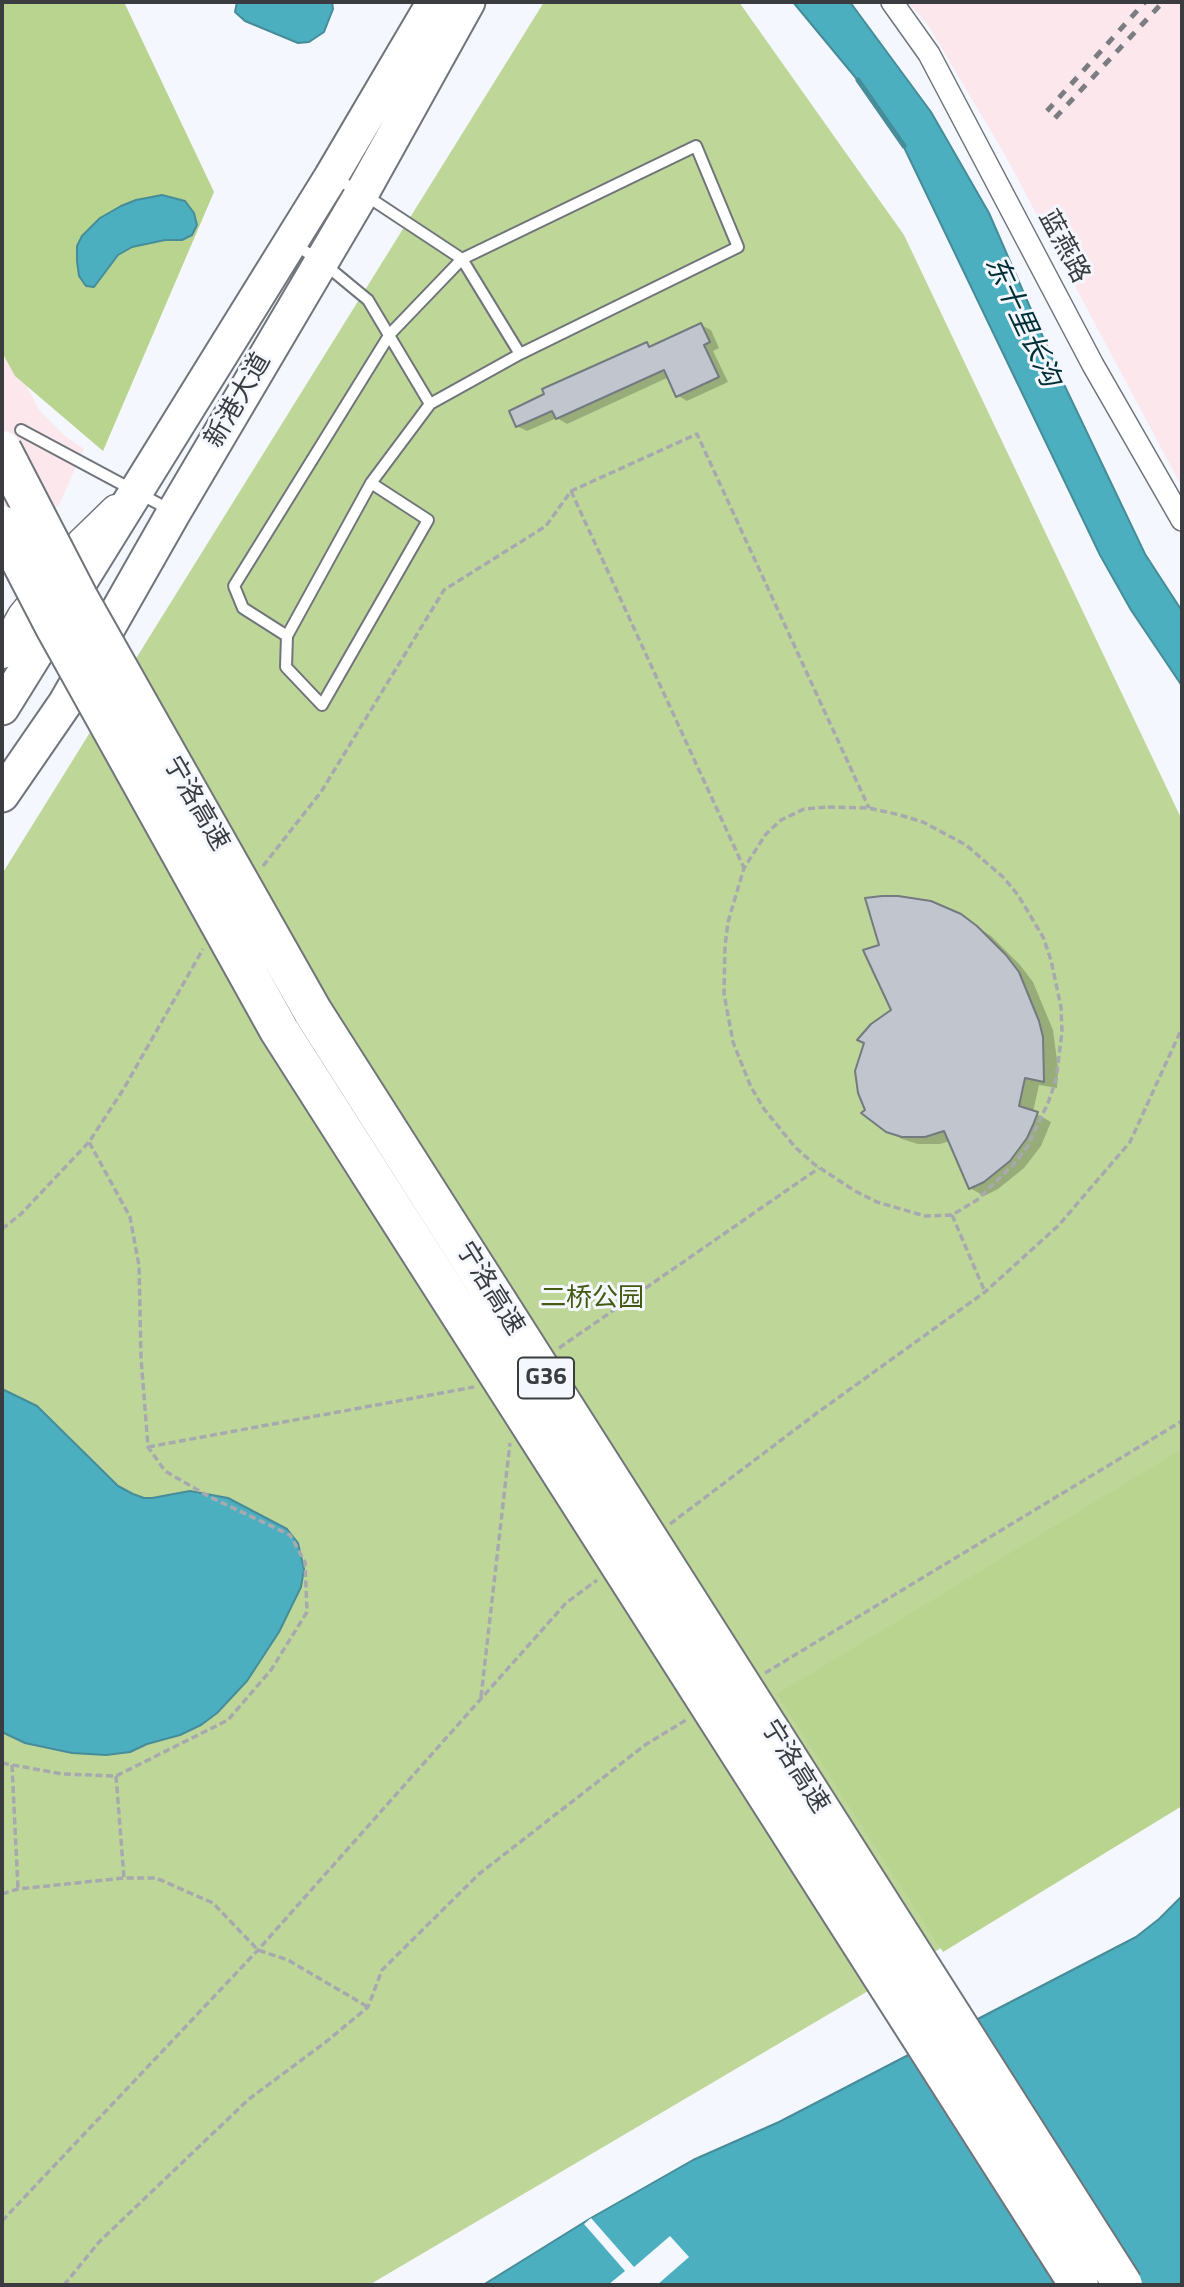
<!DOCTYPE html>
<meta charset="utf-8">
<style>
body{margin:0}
#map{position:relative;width:1184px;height:2287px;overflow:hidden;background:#f4f7fe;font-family:"Titillium Web",sans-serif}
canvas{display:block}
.frame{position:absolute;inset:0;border:4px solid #3a3c3f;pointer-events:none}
</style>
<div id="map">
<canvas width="1184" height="2287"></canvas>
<div class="frame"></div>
</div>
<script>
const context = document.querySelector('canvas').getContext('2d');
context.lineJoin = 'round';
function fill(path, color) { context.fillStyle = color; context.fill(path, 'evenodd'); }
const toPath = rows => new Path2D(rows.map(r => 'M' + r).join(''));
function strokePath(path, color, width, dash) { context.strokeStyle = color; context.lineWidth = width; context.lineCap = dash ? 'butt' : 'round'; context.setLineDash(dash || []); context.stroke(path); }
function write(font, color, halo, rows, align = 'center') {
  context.font = font + ' "Titillium Web","Noto Sans SC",sans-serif'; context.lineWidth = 6; context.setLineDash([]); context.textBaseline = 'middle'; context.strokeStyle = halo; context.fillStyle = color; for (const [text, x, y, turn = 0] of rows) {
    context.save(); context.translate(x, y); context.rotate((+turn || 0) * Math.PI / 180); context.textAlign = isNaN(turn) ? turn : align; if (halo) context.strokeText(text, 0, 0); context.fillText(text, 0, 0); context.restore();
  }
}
const industrial = toPath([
 [908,2,1182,2,1182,487,1005,155,928,25],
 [2,338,39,410,65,436,84,449,59,505,2,546]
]);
const green = toPath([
 [544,2,739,2,904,235,1182,820,1182,1727,1099,1855,369,2285,2,2285,2,874]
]);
const forest = toPath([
 [2,2,124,2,214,192,103,451,15,376,2,352],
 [1182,1449,1182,1806,943,1952,777,1694]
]);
const water = toPath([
 [237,2,332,2,333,9,324,32,309,42,298,43,245,21,235,12,237,2],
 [793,2,850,2,931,112,989,213,1060,376,1145,554,1182,611,1182,686,1131,610,1100,555,900,139,865,89,793,2],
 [162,195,185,201,194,213,197,225,192,235,182,240,165,240,132,247,118,255,94,287,86,286,79,276,77,261,77,246,82,236,100,218,121,206,136,200,162,195],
 [2,1389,37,1406,118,1486,133,1494,144,1498,152,1498,190,1491,228,1498,287,1529,298,1543,304,1569,301,1587,279,1632,247,1681,217,1713,201,1725,180,1735,147,1744,130,1752,106,1755,72,1753,25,1743,2,1732,2,1389],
 [1182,1896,1182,2285,483,2285,591,2218,693,2160,779,2122,1136,1937,1159,1919,1182,1896]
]);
const pier = toPath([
 [591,2218,634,2267,670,2236,689,2257,657,2285,608,2285,625,2271,584,2224]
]);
const shadow = toPath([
 [701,325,711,330,719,348,713,351,728,382,687,401,677,395,669,377,567,424,557,418,527,431,517,426,646,344,652,347],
 [960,916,991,936,1020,965,1033,982,1053,1030,1058,1068,1057,1088,1039,1085,1033,1112,1051,1122,1041,1146,1024,1168,998,1189,984,1196,970,1188,950,1141,940,1144,918,1144,902,1139,887,1130,867,1111,893,1011]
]);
const stream = toPath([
 [858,80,904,146]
]);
const building = toPath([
 [701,323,710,342,704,345,719,377,676,397,664,370,556,419,552,411,516,427,509,411,544,394,542,389,647,342,649,347,701,323],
 [882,896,898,896,931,901,961,914,977,926,1006,955,1019,972,1039,1021,1043,1037,1044,1082,1025,1078,1019,1106,1038,1112,1033,1125,1027,1138,1010,1161,984,1182,969,1189,944,1131,925,1137,902,1137,886,1132,861,1113,865,1110,858,1093,855,1071,864,1043,857,1040,871,1024,891,1010,863,950,879,945,865,898,882,896]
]);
const path = toPath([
 [571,491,744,868],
 [828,807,869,808,900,815,923,822,966,845,1003,877,1018,895,1043,937,1051,960,1061,1007,1062,1032,1056,1080,1048,1103,1027,1147,1012,1166,977,1200,952,1215,925,1216,877,1202,855,1191,814,1164,795,1147,764,1109,751,1087,733,1042,724,994,725,946,728,922,744,868,766,834,781,820,804,809,828,807],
 [263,866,321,792,444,590,546,526,571,491,697,434,869,808],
 [952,1215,985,1292],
 [2,1229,21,1214,89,1142,123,1090,203,949],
 [559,1348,819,1168],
 [148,1447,474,1387],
 [670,1524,817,1413,985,1292,1059,1225,1130,1142,1182,1028],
 [765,1673,1182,1421],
 [481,1697,510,1443],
 [2,1763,62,1774,116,1776,228,1720,271,1670,307,1612,305,1562,290,1535,210,1497,165,1471,148,1447,141,1358,139,1266,130,1217,89,1142],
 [12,1765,18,1889],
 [116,1776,124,1878],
 [2,1894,18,1889,124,1878,156,1878,213,1903,258,1950,288,1960,368,2007],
 [2,2221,258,1950,566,1603,597,1580],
 [64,2285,99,2242,249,2099,327,2041,368,2007,382,1970,479,1874,645,1745,686,1720]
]);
const lane = toPath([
 [334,178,362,193,462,259,520,354],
 [294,244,322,262,368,300,430,404],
 [21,430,172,511],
 [287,636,371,483,430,404,520,354,738,247,696,146,462,259,390,334,234,586,243,608,287,636,286,667,322,705,428,520,371,483]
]);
const street = toPath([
 [892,2,929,54,1093,365,1182,520]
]);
const secondary = toPath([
 [2,653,23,616,82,543,116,510]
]);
const primary = toPath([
 [2,708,331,177,434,2],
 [2,795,66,702,174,512,362,193,468,2]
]);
const rail = toPath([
 [1047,111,1145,2],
 [1055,118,1163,2]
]);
const highwayBridge = toPath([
 [2,450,78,597,313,1012,1123,2285],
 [2,525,55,627,279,1030,1079,2285]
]);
const shields = [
 [546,1378,56]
];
const shieldNames = [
 ["G36",546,1378]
];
const streetNames = [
 ["蓝燕路",1063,247,62],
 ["新港大道",239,401,-60],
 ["宁洛高速",195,804,60],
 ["宁洛高速",489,1289,58],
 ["宁洛高速",794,1767,58]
];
const parkNames = [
 ["二桥公园",592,1300]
];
const waterNames = [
 ["东十里长沟",1021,322,65]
];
fill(industrial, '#fce7ed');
fill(green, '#bed799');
fill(forest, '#b9d48f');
fill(water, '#4bafc0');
strokePath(water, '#468c99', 2);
fill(pier, '#f4f7fe');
fill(shadow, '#0003');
strokePath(stream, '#468c99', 5);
fill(building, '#c1c6ce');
strokePath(building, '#757980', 2);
strokePath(lane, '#70747b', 14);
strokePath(street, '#70747b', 24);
strokePath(secondary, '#70747b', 33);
strokePath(primary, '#70747b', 37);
strokePath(path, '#a7a9af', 3.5, [7, 3.5]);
strokePath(lane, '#fff', 10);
strokePath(street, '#fff', 21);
strokePath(secondary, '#fff', 30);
strokePath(primary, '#fff', 33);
strokePath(rail, '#7b7d81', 5, [9, 9]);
strokePath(highwayBridge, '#70747b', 42, []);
strokePath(highwayBridge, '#fff', 38);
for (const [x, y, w] of shields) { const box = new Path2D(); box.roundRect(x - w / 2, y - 20.5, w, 41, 5); context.fillStyle = '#f4f7fe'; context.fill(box); strokePath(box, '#3a3c3f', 2); }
write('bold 24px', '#3a3c3f', null, shieldNames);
write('26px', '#3a3c3f', '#f4f7fe', streetNames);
write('26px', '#435a10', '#f4f7fe', parkNames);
write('italic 28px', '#003037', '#f4f7fe', waterNames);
</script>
